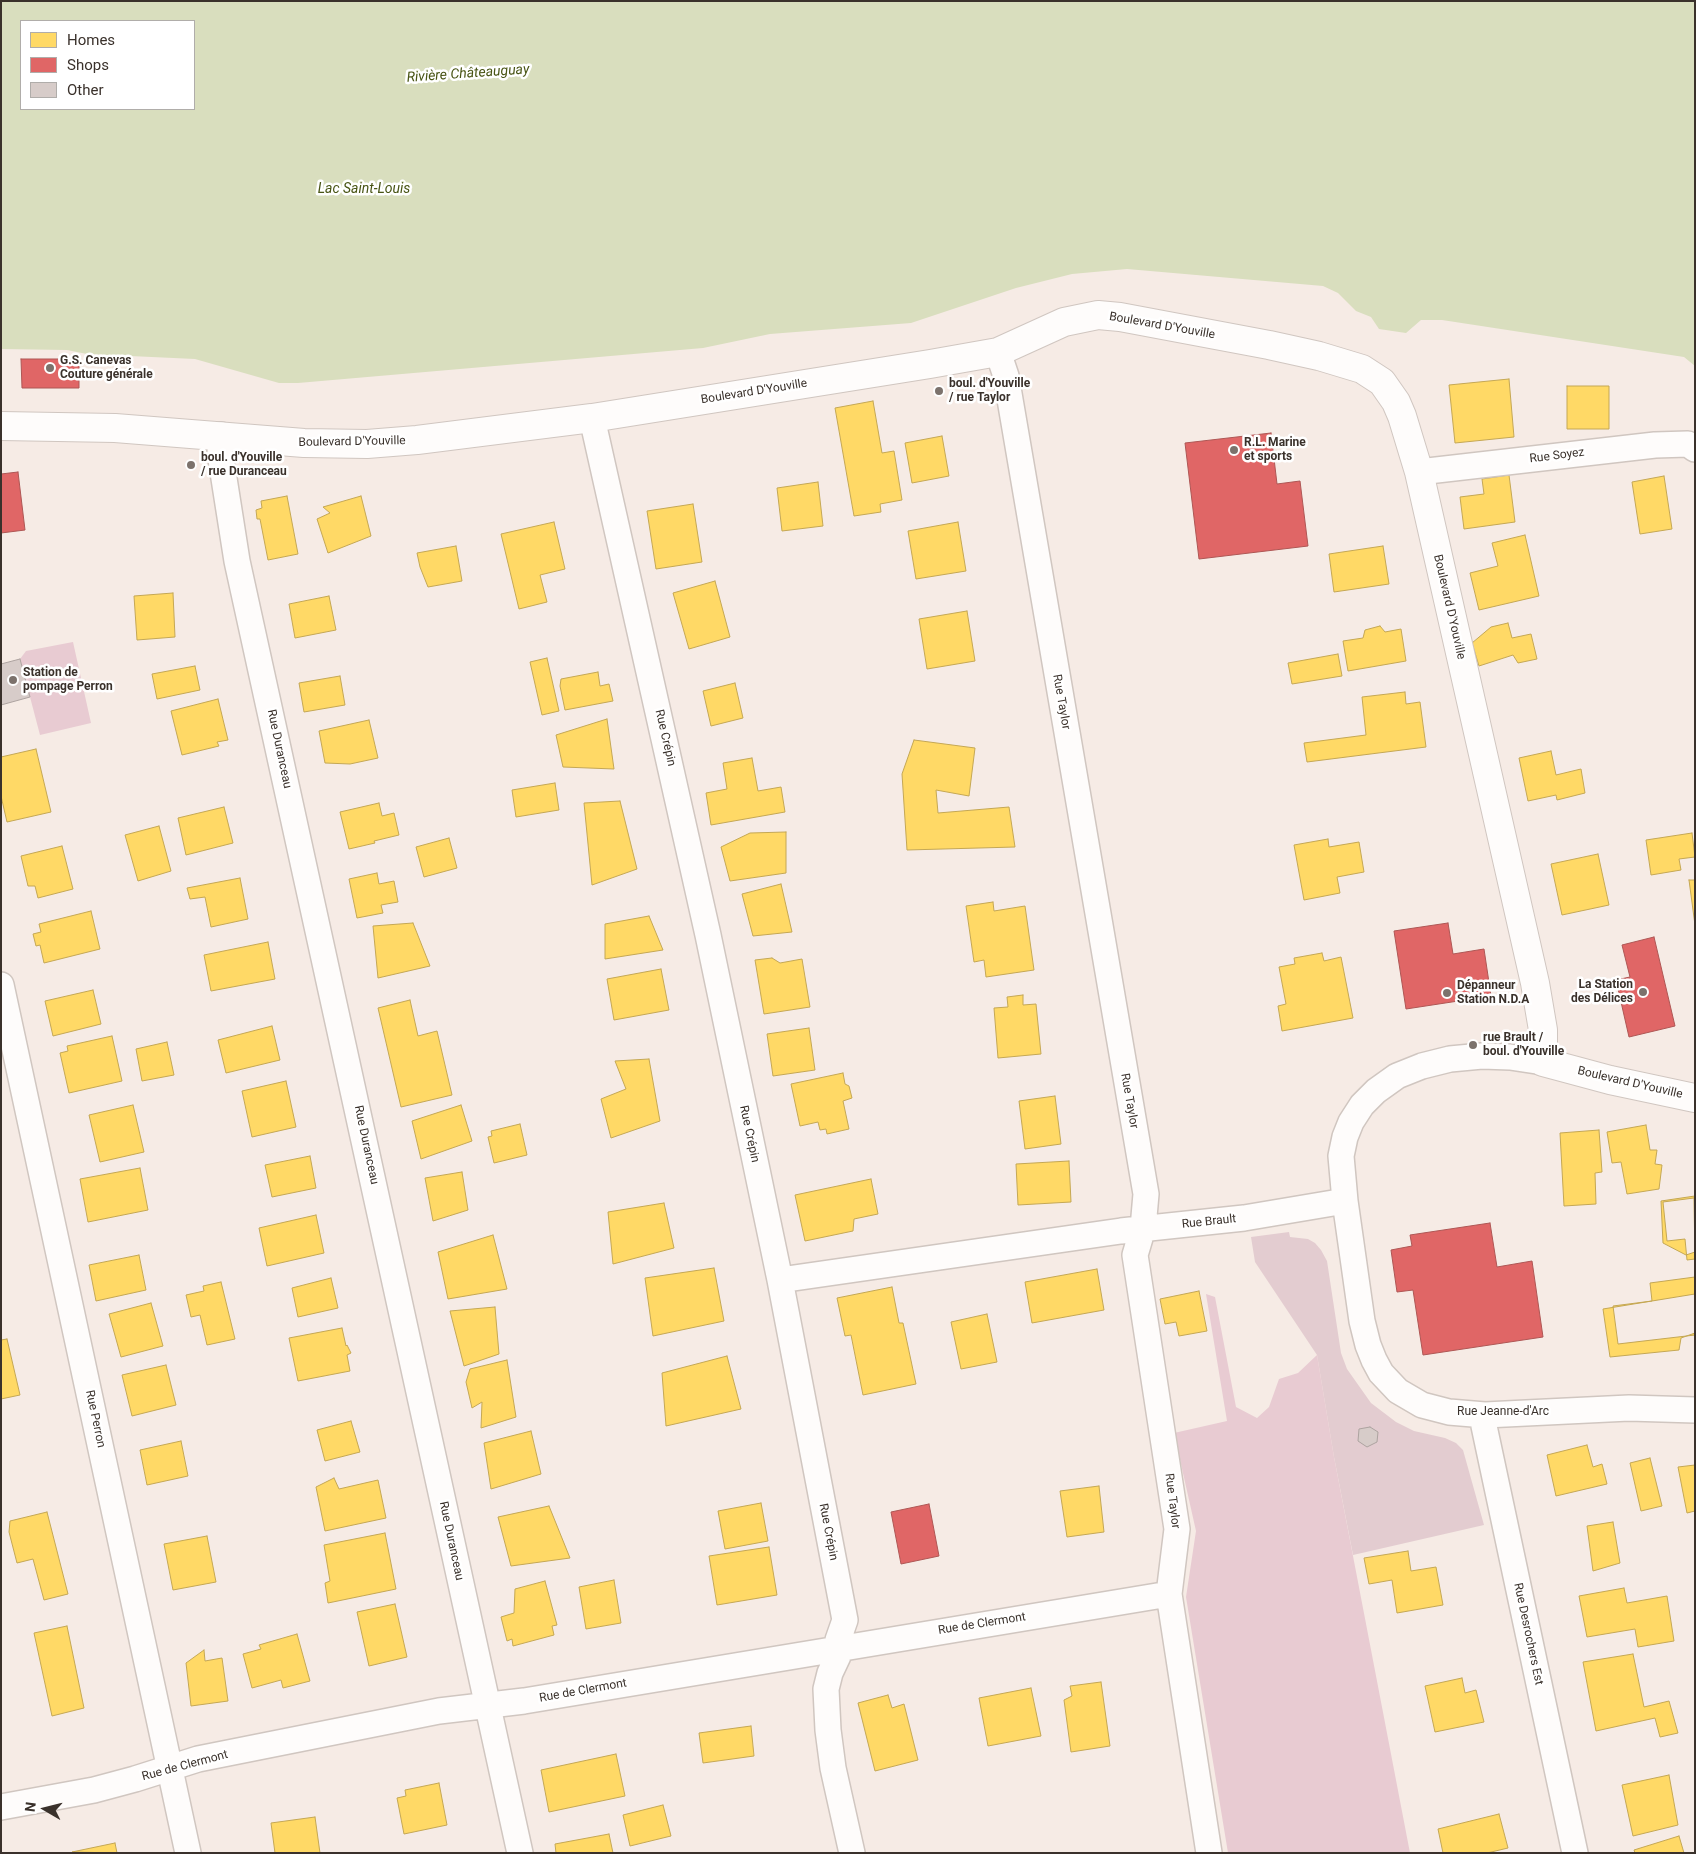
<!DOCTYPE html>
<meta charset="utf-8">
<style>
body{margin:0}
#map{position:relative;width:1696px;height:1854px;overflow:hidden;background:#f6ebe5;font-family:Roboto,sans-serif}
canvas{display:block}
.frame{position:absolute;inset:0;border:2px solid #3a312b;pointer-events:none}
.legend{position:absolute;left:20px;top:20px;width:175px;height:90px;box-sizing:border-box;background:#fff;border:1px solid #b0adaa;margin:0;padding:6px 9px;list-style:none;font-size:15px;color:#3a312b}
.legend li{display:flex;align-items:center;gap:10px;height:25px}
.legend b{width:25px;border:1px solid #b0adaa}
.north{position:absolute;left:20px;top:1784px;width:50px;height:50px;-webkit-text-stroke:4px #fff;paint-order:stroke;rotate:278deg;font-size:14px;font-weight:700;line-height:20px;text-align:center;color:#3a312b}
.north::after{content:'';display:block;margin:auto;width:18px;height:22px;background:#3a312b;clip-path:polygon(50% 0,100% 100%,50% 72%,0 100%)}
</style>
<div id="map">
<canvas width="1696" height="1854"></canvas>
<div class="frame"></div>
<ul class="legend">
<li><b style="height:14px;background:#ffd966"></b>Homes</li>
<li><b style="height:14px;background:#e06666"></b>Shops</li>
<li><b style="height:14px;background:#d7ccc9"></b>Other</li>
</ul>
<div class="north">N</div>
</div>
<script>
const context = document.querySelector('canvas').getContext('2d');
context.lineJoin = 'round';
function fill(path, color) { context.fillStyle = color; context.fill(path, 'evenodd'); }
const toPath = rows => new Path2D(rows.map(r => 'M' + r).join(''));
function strokePath(path, color, width, dash) { context.strokeStyle = color; context.lineWidth = width; context.lineCap = dash ? 'butt' : 'round'; context.setLineDash(dash || []); context.stroke(path); }
function write(font, color, halo, rows, align = 'center') {
  context.font = font + ' Roboto,sans-serif'; context.lineWidth = 5; context.setLineDash([]); context.textBaseline = 'middle'; context.strokeStyle = halo; context.fillStyle = color; for (const [text, x, y, turn = 0] of rows) {
    context.save(); context.translate(x, y); context.rotate((+turn || 0) * Math.PI / 180); context.textAlign = isNaN(turn) ? turn : align; if (halo) context.strokeText(text, 0, 0); context.fillText(text, 0, 0); context.restore();
  }
}
const green = toPath([
 [1289,1232,1290,1237,1308,1239,1315,1243,1321,1250,1327,1261,1341,1353,1347,1369,1371,1403,1396,1422,1414,1431,1445,1438,1456,1443,1463,1450,1484,1525,1353,1555,1334,1457,1317,1355,1255,1262,1251,1237]
]);
const forest = toPath([
 [73,642,91,723,40,735,20,659,26,651],
 [1206,1294,1215,1297,1236,1407,1257,1418,1269,1407,1279,1379,1298,1373,1317,1355,1334,1457,1410,1853,1228,1853,1186,1597,1196,1531,1174,1433,1227,1421]
]);
const water = toPath([
 [1,1,1695,1,1695,366,1684,357,1442,320,1421,320,1406,333,1379,329,1371,317,1356,311,1338,293,1323,286,1127,269,1072,274,1016,288,911,323,770,334,703,348,298,383,279,383,195,359,87,354,67,350,1,349],
 [21,21,194,21,194,109,21,109]
]);
const homes = toPath([
 [1509,379,1514,437,1455,443,1449,385,1509,379],
 [1567,386,1609,386,1609,429,1567,429,1567,386],
 [873,401,882,453,894,451,902,500,880,504,881,512,854,516,835,408,873,401],
 [942,436,949,476,912,483,905,443,942,436],
 [1509,475,1515,522,1464,529,1460,497,1484,494,1482,479,1509,475],
 [1664,476,1672,529,1640,534,1632,482,1664,476],
 [818,482,823,526,782,531,777,488,818,482],
 [287,496,298,554,268,560,260,519,257,519,256,510,262,508,261,501,287,496],
 [361,496,371,536,328,553,317,519,330,513,323,507,361,496],
 [693,504,702,562,656,569,647,511,693,504],
 [554,522,565,569,540,575,547,602,519,609,501,534,554,522],
 [958,522,966,571,916,579,908,531,958,522],
 [1525,535,1539,596,1479,610,1470,573,1498,566,1492,543,1525,535],
 [456,546,462,581,428,587,420,567,417,553,456,546],
 [1383,546,1389,584,1334,592,1329,554,1383,546],
 [715,581,730,637,689,649,673,593,715,581],
 [173,593,175,637,137,640,134,596,173,593],
 [329,596,336,630,295,638,289,604,329,596],
 [967,611,975,661,927,669,919,619,967,611],
 [1508,623,1512,638,1531,634,1537,659,1518,663,1513,655,1479,666,1472,643,1491,627,1508,623],
 [1380,626,1385,632,1401,629,1406,661,1348,671,1343,641,1363,638,1365,630,1380,626],
 [1338,654,1342,676,1292,684,1288,663,1338,654],
 [547,658,559,711,542,715,530,662,547,658],
 [195,666,200,690,157,699,152,674,195,666],
 [598,672,600,686,609,684,613,701,565,710,560,686,561,679,598,672],
 [340,676,345,705,304,712,299,683,340,676],
 [735,683,743,718,711,726,703,691,735,683],
 [1405,692,1406,704,1420,702,1426,747,1307,762,1304,743,1366,735,1362,697,1405,692],
 [218,699,228,740,217,742,219,746,182,755,171,711,218,699],
 [607,719,614,769,563,767,556,735,607,719],
 [369,720,378,758,350,764,325,763,319,731,369,720],
 [914,740,975,748,969,796,936,790,938,813,1009,807,1015,847,907,850,902,774,914,740],
 [36,749,51,812,7,822,1,796,1,757,36,749],
 [1551,751,1556,775,1581,769,1585,793,1557,800,1556,795,1528,801,1519,758,1551,751],
 [752,758,758,791,781,787,785,812,711,825,706,793,727,789,723,763,752,758],
 [555,783,559,810,516,817,512,790,555,783],
 [620,801,637,869,592,885,584,803,620,801],
 [379,803,382,816,394,813,399,835,374,841,375,843,349,849,340,812,379,803],
 [224,807,233,843,186,855,178,818,224,807],
 [159,826,171,871,138,881,125,835,159,826],
 [786,832,786,873,730,881,721,847,750,833,786,832],
 [1692,833,1695,857,1679,859,1681,870,1651,875,1646,840,1692,833],
 [449,838,457,868,424,877,416,847,449,838],
 [1328,839,1329,847,1359,842,1364,872,1337,877,1340,893,1304,900,1294,845,1328,839],
 [62,846,73,889,38,898,35,886,28,886,21,856,62,846],
 [1598,854,1609,905,1562,915,1551,864,1598,854],
 [377,873,379,884,394,881,398,902,381,905,383,913,357,918,349,879,377,873],
 [240,878,248,919,211,927,205,897,190,899,187,888,240,878],
 [1689,880,1695,880,1695,925,1689,880],
 [781,884,792,932,753,936,742,894,781,884],
 [993,902,994,911,1025,906,1034,970,986,977,984,960,974,962,966,906,993,902],
 [91,911,100,949,44,963,40,945,36,946,33,934,41,932,39,924,91,911],
 [649,916,663,950,605,959,605,924,649,916],
 [413,923,430,966,378,978,373,926,413,923],
 [268,942,275,979,211,991,204,955,268,942],
 [1322,953,1324,961,1341,957,1353,1018,1282,1031,1278,1006,1286,1004,1279,967,1295,964,1294,958,1322,953],
 [772,958,780,963,802,959,810,1007,764,1014,755,960,772,958],
 [661,969,669,1010,614,1020,607,979,661,969],
 [93,990,101,1024,53,1036,45,1001,93,990],
 [1023,995,1023,1005,1036,1004,1041,1054,998,1058,994,1008,1008,1007,1007,997,1023,995],
 [410,1000,418,1036,437,1031,452,1095,401,1107,378,1008,410,1000],
 [272,1026,280,1060,226,1073,218,1040,272,1026],
 [809,1028,815,1070,773,1076,767,1034,809,1028],
 [112,1036,122,1081,69,1093,60,1053,68,1051,67,1046,112,1036],
 [167,1042,174,1075,142,1081,136,1049,167,1042],
 [649,1059,660,1121,611,1138,601,1099,626,1089,615,1061,649,1059],
 [843,1073,845,1084,849,1086,852,1098,843,1101,849,1129,827,1134,826,1129,820,1130,818,1122,800,1126,791,1084,843,1073],
 [286,1081,296,1127,252,1137,242,1091,286,1081],
 [1055,1096,1061,1144,1025,1149,1019,1101,1055,1096],
 [133,1105,144,1152,100,1162,89,1115,133,1105],
 [461,1105,472,1141,421,1159,412,1121,461,1105],
 [520,1124,527,1155,494,1163,488,1137,492,1136,491,1131,520,1124],
 [1646,1125,1650,1150,1657,1150,1655,1164,1662,1165,1659,1189,1627,1194,1621,1162,1612,1163,1607,1132,1646,1125],
 [1599,1130,1602,1172,1595,1173,1596,1204,1564,1206,1560,1133,1599,1130],
 [310,1156,316,1188,272,1197,265,1165,310,1156],
 [1069,1161,1071,1202,1018,1205,1016,1164,1069,1161],
 [140,1168,148,1210,88,1222,80,1179,140,1168],
 [462,1172,468,1210,433,1221,425,1178,462,1172],
 [871,1179,878,1214,854,1219,853,1231,805,1241,795,1195,871,1179],
 [1695,1196,1695,1252,1686,1255,1663,1243,1661,1201,1695,1196],
 [1694,1198,1695,1259,1687,1260,1685,1239,1667,1241,1663,1202,1694,1198],
 [664,1203,674,1248,613,1264,608,1212,664,1203],
 [316,1215,324,1253,267,1266,259,1228,316,1215],
 [493,1235,507,1289,448,1299,438,1252,493,1235],
 [139,1255,146,1290,96,1301,89,1265,139,1255],
 [714,1268,724,1321,653,1336,645,1278,714,1268],
 [1097,1269,1104,1310,1032,1323,1025,1282,1097,1269],
 [1695,1277,1695,1335,1618,1344,1613,1306,1652,1301,1650,1283,1695,1277],
 [331,1278,338,1308,298,1317,292,1288,331,1278],
 [221,1282,235,1339,207,1345,200,1315,191,1317,186,1295,204,1291,203,1286,221,1282],
 [892,1287,899,1323,903,1323,916,1384,863,1395,851,1335,845,1336,837,1298,892,1287],
 [1199,1291,1207,1331,1179,1336,1176,1322,1165,1324,1160,1299,1199,1291],
 [1695,1294,1695,1333,1681,1338,1679,1350,1610,1357,1603,1309,1695,1294],
 [151,1303,163,1346,121,1357,109,1314,151,1303],
 [495,1307,499,1354,464,1366,450,1311,495,1307],
 [987,1314,997,1362,961,1369,951,1322,987,1314],
 [342,1328,346,1346,347,1345,351,1353,347,1355,350,1371,298,1381,289,1338,342,1328],
 [7,1339,20,1395,1,1399,1,1340,7,1339],
 [727,1356,741,1409,666,1426,662,1373,727,1356],
 [507,1360,516,1417,481,1428,482,1402,472,1408,466,1382,470,1369,507,1360],
 [166,1365,176,1405,132,1416,122,1375,166,1365],
 [351,1421,360,1452,325,1461,317,1430,351,1421],
 [531,1431,541,1474,491,1489,484,1443,531,1431],
 [181,1441,188,1476,147,1485,140,1450,181,1441],
 [1587,1445,1593,1467,1602,1464,1607,1484,1556,1496,1547,1455,1587,1445],
 [1650,1458,1662,1506,1641,1511,1630,1463,1650,1458],
 [1695,1465,1695,1511,1687,1513,1678,1467,1695,1465],
 [334,1478,339,1489,378,1480,386,1518,325,1531,316,1487,334,1478],
 [1099,1486,1104,1532,1067,1537,1060,1491,1099,1486],
 [761,1503,768,1541,725,1549,718,1511,761,1503],
 [549,1506,570,1558,511,1566,498,1517,549,1506],
 [47,1512,68,1594,44,1600,33,1559,17,1563,9,1532,10,1521,47,1512],
 [1613,1522,1620,1563,1593,1571,1587,1526,1613,1522],
 [385,1533,396,1589,328,1603,325,1583,330,1581,324,1545,385,1533],
 [207,1536,216,1582,173,1590,164,1544,207,1536],
 [769,1547,777,1595,717,1605,709,1556,769,1547],
 [1408,1551,1411,1571,1436,1567,1443,1605,1397,1613,1392,1580,1369,1584,1364,1558,1408,1551],
 [614,1580,621,1623,586,1629,579,1587,614,1580],
 [545,1581,557,1625,552,1626,554,1635,513,1646,512,1639,507,1641,501,1617,514,1613,515,1589,545,1581],
 [1624,1588,1627,1603,1667,1596,1674,1641,1638,1647,1635,1629,1587,1637,1579,1596,1624,1588],
 [395,1604,407,1657,369,1666,357,1612,395,1604],
 [67,1626,84,1708,52,1716,34,1633,67,1626],
 [297,1634,310,1681,283,1688,281,1680,252,1688,243,1654,261,1649,259,1645,297,1634],
 [204,1650,205,1661,222,1658,228,1701,191,1706,186,1663,204,1650],
 [1633,1654,1644,1707,1669,1701,1678,1733,1660,1737,1655,1718,1596,1731,1583,1662,1633,1654],
 [1462,1678,1465,1693,1476,1690,1484,1722,1435,1732,1425,1686,1462,1678],
 [1101,1682,1110,1746,1071,1752,1064,1700,1072,1696,1070,1686,1101,1682],
 [1031,1688,1041,1736,988,1746,979,1698,1031,1688],
 [888,1695,892,1708,904,1704,918,1760,875,1771,858,1703,888,1695],
 [751,1726,754,1756,703,1763,699,1733,751,1726],
 [616,1754,625,1796,549,1812,541,1770,616,1754],
 [1669,1775,1678,1825,1633,1836,1622,1785,1669,1775],
 [439,1783,447,1825,404,1834,397,1798,406,1796,405,1790,439,1783],
 [663,1805,671,1836,630,1846,623,1815,663,1805],
 [1499,1814,1508,1848,1487,1853,1443,1853,1438,1829,1499,1814],
 [315,1817,320,1853,275,1853,271,1823,315,1817],
 [609,1834,613,1853,556,1853,555,1844,609,1834],
 [1679,1836,1684,1853,1635,1853,1634,1850,1679,1836],
 [115,1843,117,1853,72,1852,115,1843]
]);
const shops = toPath([
 [21,359,79,359,79,388,22,388,21,359],
 [1271,433,1277,484,1300,481,1308,546,1199,559,1185,443,1271,433],
 [18,472,25,530,1,533,1,474,18,472],
 [1448,923,1453,954,1484,949,1491,996,1406,1009,1394,931,1448,923],
 [1654,937,1675,1026,1629,1037,1616,980,1630,977,1622,945,1654,937],
 [1490,1223,1497,1267,1532,1261,1543,1337,1423,1355,1413,1290,1397,1292,1391,1250,1412,1246,1410,1235,1490,1223],
 [929,1504,939,1556,901,1564,891,1512,929,1504]
]);
const building = toPath([
 [20,659,30,697,1,705,1,664,20,659],
 [1370,1427,1378,1432,1377,1442,1367,1447,1358,1441,1359,1429,1370,1427]
]);
const minor = toPath([
 [998,352,1006,376,1146,1194,1143,1228,1135,1255,1177,1529,1169,1594,1209,1853],
 [592,418,708,935,780,1280,845,1620,838,1640,838,1656,830,1673,826,1689,828,1730,833,1768,852,1853],
 [221,435,220,453,237,561,520,1853],
 [1419,472,1655,445,1688,444,1695,449],
 [1,985,188,1853],
 [1543,1062,1510,1057,1482,1056,1450,1059,1422,1066,1397,1076,1376,1091,1362,1105,1351,1122,1345,1137,1341,1156,1345,1201,1362,1321,1368,1345,1374,1360,1381,1373,1398,1391,1422,1405,1449,1412,1485,1415,1629,1408,1695,1410],
 [780,1280,1121,1231,1244,1218,1345,1201],
 [1485,1415,1484,1426,1575,1853],
 [1,1807,94,1790,135,1779,198,1759,439,1711,524,1701,1169,1594]
]);
const tertiary = toPath([
 [1,426,115,428,304,443,367,444,417,440,592,418,930,364,998,352,1064,322,1098,315,1120,317,1269,345,1319,356,1362,369,1382,382,1396,402,1402,416,1419,472,1535,983,1543,1030,1543,1062,1610,1080,1695,1098]
]);
const markers = [
 [50,368,5,"#7c726c"],
 [939,391,5,"#7c726c"],
 [1234,450,5,"#7c726c"],
 [191,465,5,"#7c726c"],
 [13,680,5,"#7c726c"],
 [1643,992,5,"#7c726c"],
 [1447,993,5,"#7c726c"],
 [1473,1045,5,"#7c726c"]
];
const streetNames = [
 ["Boulevard D'Youville",1162,326,10],
 ["Boulevard D'Youville",754,392,-9],
 ["Boulevard D'Youville",352,442,-1],
 ["Rue Soyez",1557,456,-7],
 ["Boulevard D'Youville",1449,607,77],
 ["Rue Taylor",1061,702,80],
 ["Rue Crépin",665,738,77],
 ["Rue Duranceau",279,749,78],
 ["Boulevard D'Youville",1630,1083,13],
 ["Rue Taylor",1129,1101,80],
 ["Rue Crépin",749,1134,78],
 ["Rue Duranceau",366,1145,78],
 ["Rue Brault",1209,1222,-6],
 ["Rue Jeanne-d'Arc",1503,1412],
 ["Rue Perron",95,1419,78],
 ["Rue Taylor",1172,1501,83],
 ["Rue Crépin",828,1532,79],
 ["Rue Duranceau",451,1541,78],
 ["Rue de Clermont",982,1624,-9],
 ["Rue Desrochers Est",1528,1634,78],
 ["Rue de Clermont",583,1691,-10],
 ["Rue de Clermont",185,1766,-15]
];
const poiNames = [
 ["G.S. Canevas",60,361],
 ["Couture générale",60,375],
 ["boul. d'Youville",949,384],
 ["/ rue Taylor",949,398],
 ["R.L. Marine",1244,443],
 ["et sports",1244,457],
 ["boul. d'Youville",201,458],
 ["/ rue Duranceau",201,472],
 ["Station de",23,673],
 ["pompage Perron",23,687],
 ["La Station",1633,985,"right"],
 ["des Délices",1633,999,"right"],
 ["Dépanneur",1457,986],
 ["Station N.D.A",1457,1000],
 ["rue Brault /",1483,1038],
 ["boul. d'Youville",1483,1052]
];
const waterNames = [
 ["Rivière Châteauguay",468,74,-4],
 ["Lac Saint-Louis",364,189]
];
fill(green, '#e3ccd0');
fill(forest, '#e8cbd2');
fill(water, '#d9debe');
fill(homes, '#ffd966');
strokePath(homes, '#c4a754', 1);
fill(shops, '#e06666');
strokePath(shops, '#ae5654', 1);
fill(building, '#d7ccc9');
strokePath(building, '#ada3a0', 1);
strokePath(minor, '#d0c6c0', 28);
strokePath(tertiary, '#d0c6c0', 30);
strokePath(minor, '#fefcfb', 25);
strokePath(tertiary, '#fefcfb', 28);
for (const [x, y, r, color] of markers) { const dot = new Path2D(); dot.arc(x, y, r, 0, 2 * Math.PI); context.fillStyle = color; context.fill(dot); strokePath(dot, '#fff', 2); }
write('12px', '#3a312b', '#fff', streetNames);
write('bold 12px', '#3a312b', '#fff', poiNames, 'left');
write('italic 14px', '#485414', '#fff', waterNames);
</script>
